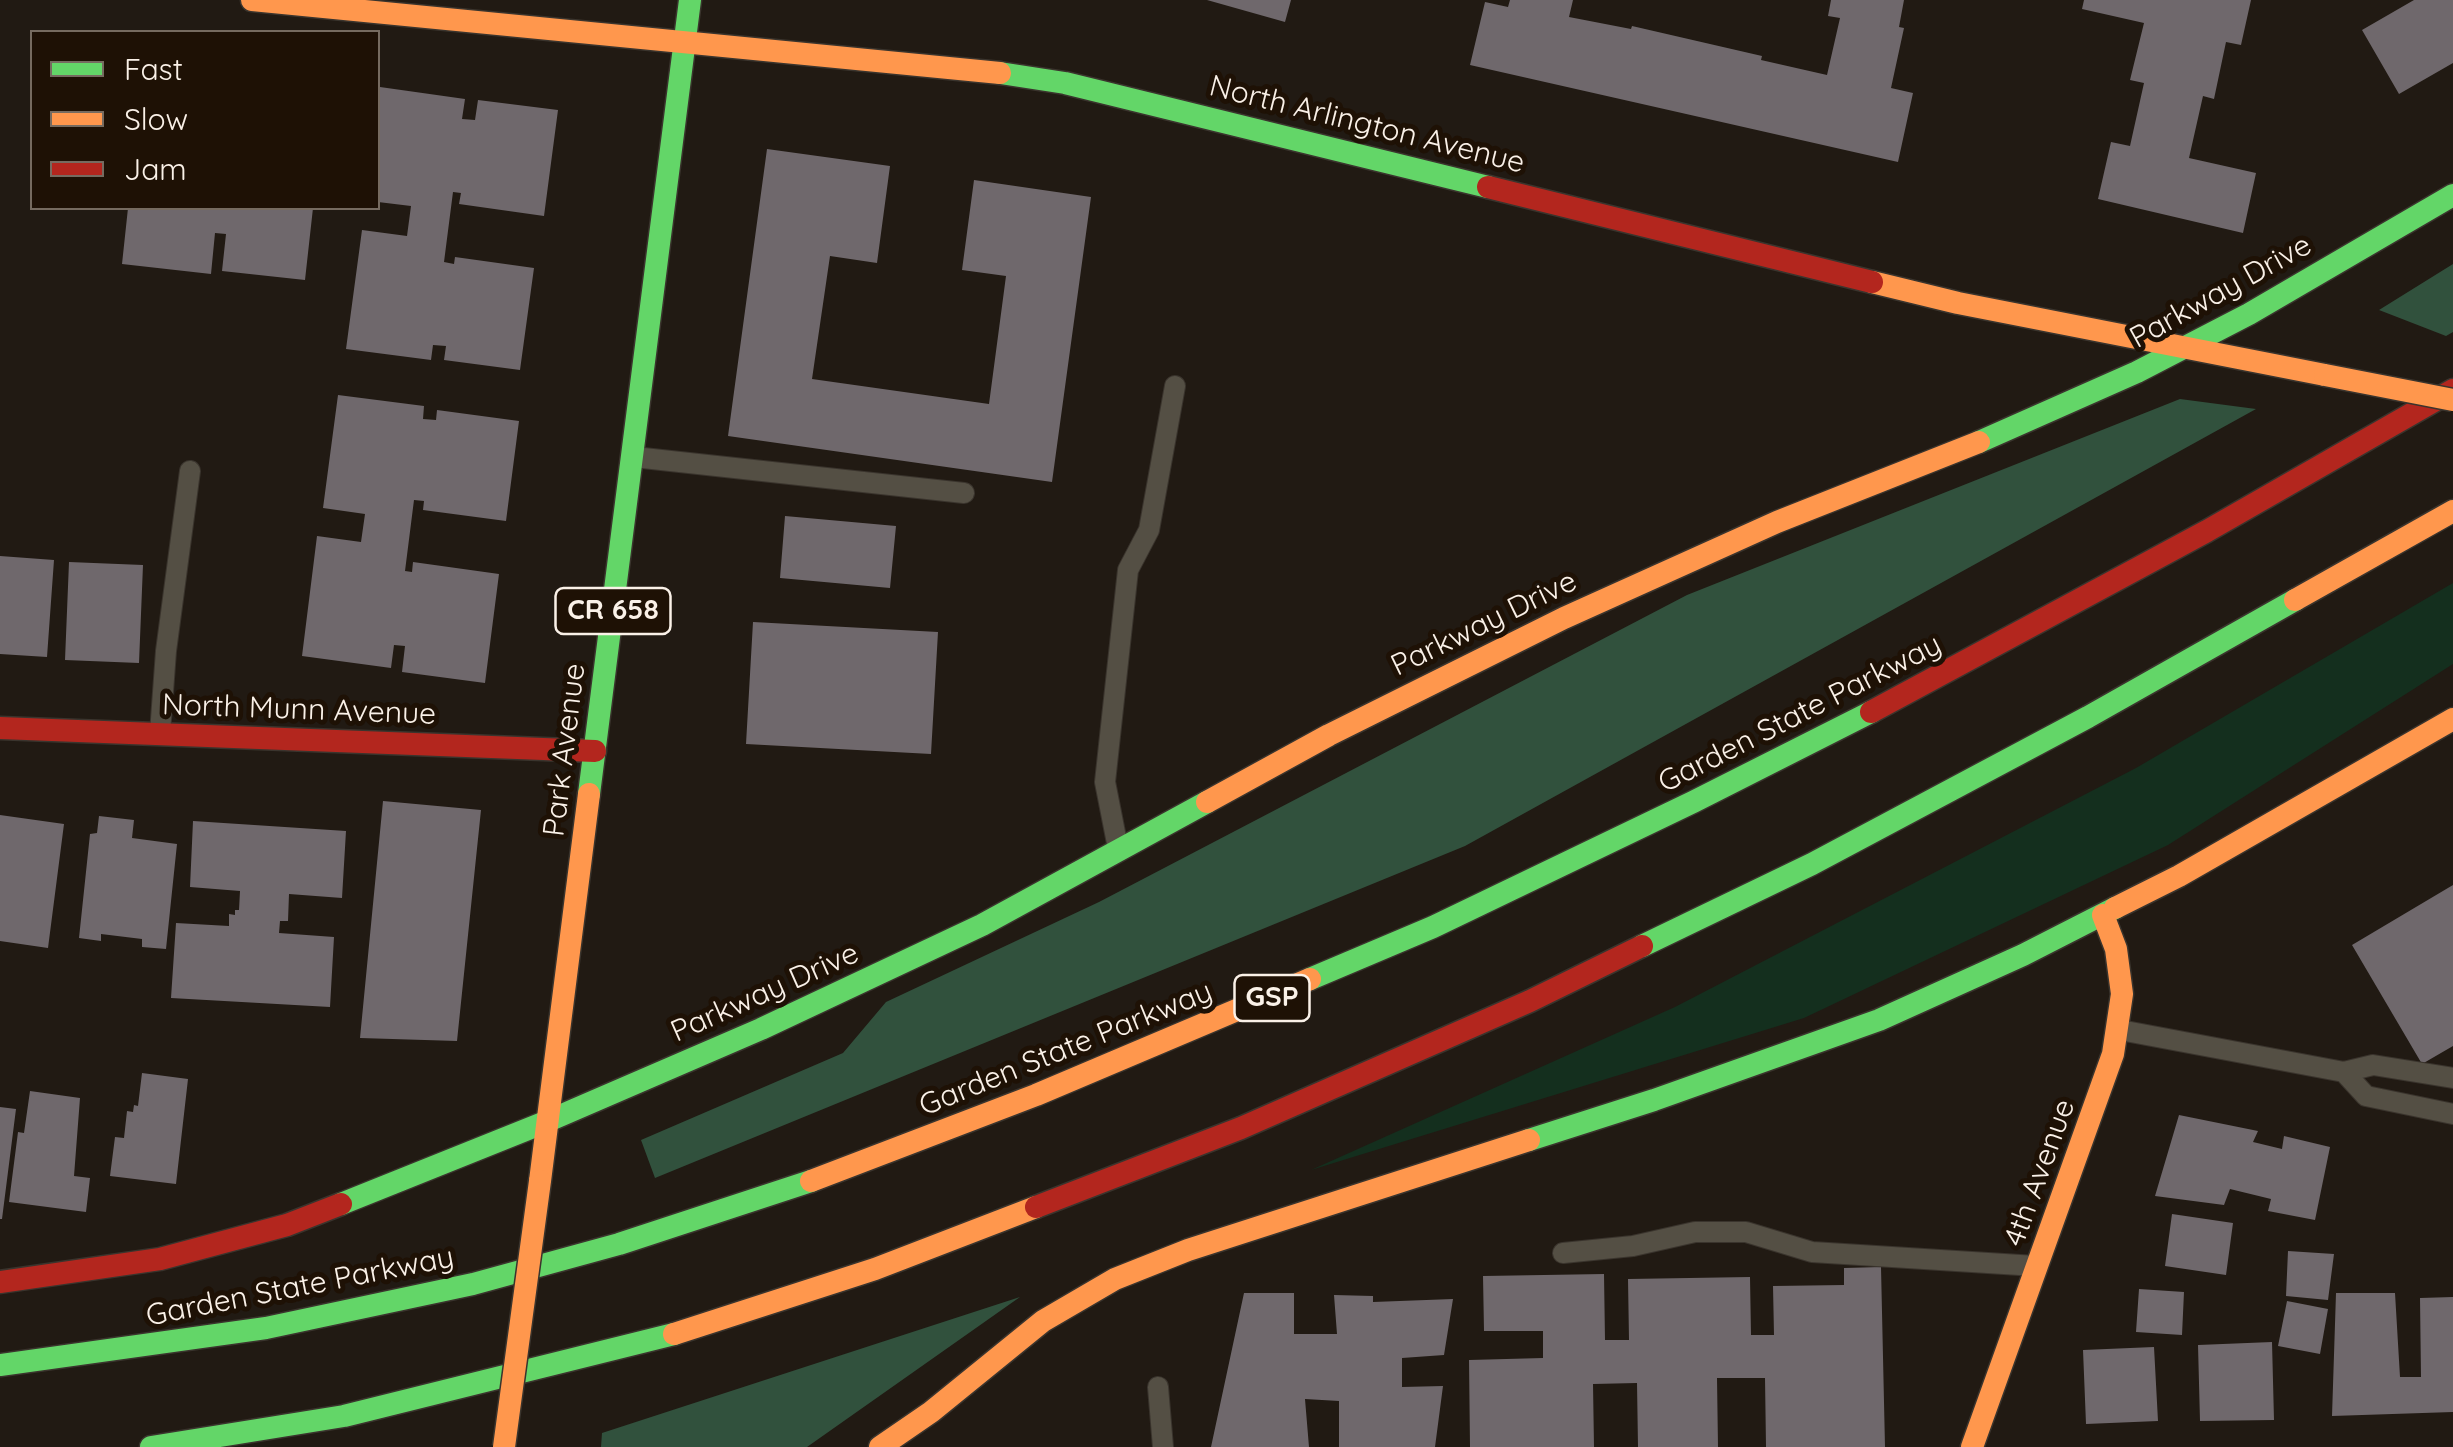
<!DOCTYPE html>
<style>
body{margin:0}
#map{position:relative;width:2453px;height:1447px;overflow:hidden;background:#211a13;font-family:Quicksand,sans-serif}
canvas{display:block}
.legend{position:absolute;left:30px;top:30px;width:350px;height:180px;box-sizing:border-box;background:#1e1105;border:2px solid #766b60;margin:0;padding:12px 18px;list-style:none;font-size:30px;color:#faf1e8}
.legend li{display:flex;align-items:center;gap:20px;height:50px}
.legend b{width:50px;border:2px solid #766b60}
</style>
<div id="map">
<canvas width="2453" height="1447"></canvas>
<ul class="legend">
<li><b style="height:12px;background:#63d668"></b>Fast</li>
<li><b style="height:12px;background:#ff974d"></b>Slow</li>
<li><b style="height:12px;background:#b3261e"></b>Jam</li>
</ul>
</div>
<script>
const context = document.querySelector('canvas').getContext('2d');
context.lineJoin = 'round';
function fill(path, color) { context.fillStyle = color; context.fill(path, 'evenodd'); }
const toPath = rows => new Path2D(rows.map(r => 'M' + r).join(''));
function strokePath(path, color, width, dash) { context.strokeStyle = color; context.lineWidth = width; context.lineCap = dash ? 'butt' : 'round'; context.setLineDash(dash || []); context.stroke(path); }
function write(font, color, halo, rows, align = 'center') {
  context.font = font + ' Quicksand,sans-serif'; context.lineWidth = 10; context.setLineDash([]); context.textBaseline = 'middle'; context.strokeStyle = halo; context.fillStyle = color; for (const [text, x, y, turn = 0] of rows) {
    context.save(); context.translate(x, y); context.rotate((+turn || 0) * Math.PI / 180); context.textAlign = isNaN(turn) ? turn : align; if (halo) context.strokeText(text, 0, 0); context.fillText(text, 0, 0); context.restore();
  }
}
const green = toPath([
 [2453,583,2453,664,2168,845,1804,1018,1311,1170,1675,1007,2136,768]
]);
const forest = toPath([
 [2453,264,2453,332,2446,336,2379,310],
 [2180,399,2256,409,1465,846,655,1178,641,1140,843,1053,886,1002,1099,902,1687,595],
 [1020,1297,807,1447,601,1447,602,1433]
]);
const building = toPath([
 [1207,0,1291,0,1285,22],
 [1510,0,1573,0,1569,17,1631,29,1632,26,1762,56,1761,60,1827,75,1840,18,1828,16,1831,0,1904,0,1899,27,1904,28,1891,88,1913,93,1898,162,1470,65,1485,2,1508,7],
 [2084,0,2251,0,2241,45,2226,42,2214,99,2203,96,2189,158,2256,173,2243,233,2098,199,2111,142,2130,146,2144,83,2130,80,2144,23,2082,9],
 [2414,0,2453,0,2453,63,2399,94,2362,30],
 [380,87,465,99,462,119,475,120,478,100,558,110,544,216,459,204,461,193,453,192,444,262,454,264,455,257,534,268,520,370,444,360,446,346,433,345,431,360,346,349,362,230,407,236,411,206,378,202],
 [767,149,890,166,877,263,830,256,812,379,989,404,1006,276,962,270,974,180,1091,197,1052,482,728,436],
 [128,208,313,208,305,280,222,271,226,234,215,233,211,274,122,264],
 [338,395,424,406,423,419,436,420,437,410,519,421,506,521,423,510,424,501,414,500,405,571,412,572,413,562,499,574,485,683,402,672,405,646,394,645,391,668,302,656,317,536,361,542,365,514,323,508],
 [785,516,896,526,890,588,780,578],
 [0,556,54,560,47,657,0,654],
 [69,562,143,565,139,663,65,660],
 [753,622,938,632,931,754,746,744],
 [383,801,481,810,457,1041,360,1038],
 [0,815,64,824,48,948,0,941],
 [99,816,134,820,132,838,177,844,166,949,142,947,142,939,101,934,101,941,79,938,90,834,97,833],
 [193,821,346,831,342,898,289,894,288,921,280,921,279,933,334,937,330,1007,171,998,176,923,229,926,229,914,235,915,235,910,239,910,240,891,190,887],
 [2453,885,2453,1046,2422,1064,2352,945],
 [142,1073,188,1079,176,1184,110,1176,115,1137,124,1138,127,1111,133,1112,134,1105,138,1106],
 [30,1091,80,1098,74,1176,90,1178,86,1212,9,1202,18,1132,24,1133],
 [0,1107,16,1109,2,1219,0,1219],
 [2179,1115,2258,1131,2253,1142,2282,1149,2284,1136,2330,1147,2315,1220,2268,1211,2271,1199,2230,1189,2224,1205,2155,1196],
 [2172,1214,2233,1223,2226,1275,2165,1266],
 [2288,1251,2334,1254,2328,1300,2286,1296],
 [1881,1267,1885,1447,1766,1447,1765,1378,1717,1378,1718,1447,1638,1447,1637,1383,1593,1384,1594,1447,1470,1447,1469,1360,1543,1358,1543,1331,1484,1331,1483,1276,1604,1274,1605,1340,1629,1340,1628,1279,1750,1277,1751,1335,1774,1335,1773,1286,1844,1285,1844,1268],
 [2139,1289,2184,1292,2182,1335,2136,1332],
 [1244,1293,1294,1293,1294,1334,1337,1334,1334,1295,1373,1296,1373,1302,1453,1299,1444,1355,1402,1358,1402,1387,1443,1386,1435,1447,1339,1447,1339,1401,1305,1399,1309,1447,1211,1447],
 [2336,1293,2395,1293,2400,1377,2421,1377,2420,1298,2453,1297,2453,1412,2332,1416],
 [2287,1301,2328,1309,2320,1354,2278,1346],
 [2272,1342,2274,1420,2200,1421,2198,1345],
 [2154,1347,2158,1421,2086,1424,2083,1350]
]);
const lane = toPath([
 [634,457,964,493],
 [160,733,166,651,190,471],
 [1118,848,1105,782,1128,570,1149,530,1175,386],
 [2120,1030,2344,1072],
 [2453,1078,2373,1065,2344,1072,2366,1096,2453,1114],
 [1563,1253,1633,1246,1695,1232,1746,1232,1812,1252,2036,1266],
 [1158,1387,1163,1447]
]);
const fast = toPath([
 [1000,73,1065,83,1488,187],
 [1979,442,2137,372,2249,314,2453,195],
 [589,794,690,0],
 [1642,946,1812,864,2088,717,2295,600],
 [1310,979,1433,927,1693,802,1871,712],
 [1529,1140,1654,1100,1879,1020,2023,955,2115,908],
 [341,1204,548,1121,761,1029,982,925,1207,802],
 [0,1365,266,1328,473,1284,619,1244,811,1181],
 [151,1447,344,1416,674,1334]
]);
const slow = toPath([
 [252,0,1000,73],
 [1872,282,1958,303,2325,375],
 [2295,600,2453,511],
 [1207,802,1329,735,1564,618,1777,522,1979,442],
 [2115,908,2179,876,2453,719],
 [540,1181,589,794],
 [811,1181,1036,1095,1310,979],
 [674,1334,875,1269,1036,1207],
 [880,1447,931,1412,1043,1321,1115,1279,1188,1250,1529,1140],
 [1972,1447,2113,1054,2122,994,2116,949,2103,915]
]);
const jam = toPath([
 [1488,187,1872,282],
 [1871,712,2207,531,2453,390],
 [0,728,595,751],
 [1036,1207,1241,1128,1530,1001,1642,946],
 [0,1282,160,1259,287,1225,341,1204]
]);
const slowBridge = toPath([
 [2325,375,2453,400],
 [504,1447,540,1181]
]);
const shields = [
 [613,611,115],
 [1272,998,75]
];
const shieldNames = [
 ["CR 658",613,611],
 ["GSP",1272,998]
];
const streetNames = [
 ["North Arlington Avenue",1367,125,14],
 ["Parkway Drive",2221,292,-29],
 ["Parkway Drive",1484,624,-26],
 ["North Munn Avenue",299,710,2],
 ["Garden State Parkway",1800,714,-27],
 ["Park Avenue",565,750,-83],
 ["Parkway Drive",765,993,-24],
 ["Garden State Parkway",1066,1049,-22],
 ["4th Avenue",2040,1173,-70],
 ["Garden State Parkway",300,1287,-11]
];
fill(green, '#142f1e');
fill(forest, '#31513d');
fill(building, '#6f686c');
strokePath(lane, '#3a342d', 22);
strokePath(fast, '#3a342d', 25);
strokePath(slow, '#3a342d', 25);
strokePath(jam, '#3a342d', 25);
strokePath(lane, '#544f44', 20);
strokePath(fast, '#63d668', 22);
strokePath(slow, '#ff974d', 22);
strokePath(jam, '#b3261e', 22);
strokePath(slowBridge, '#3a342d', 25, []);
strokePath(slowBridge, '#ff974d', 22);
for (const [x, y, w] of shields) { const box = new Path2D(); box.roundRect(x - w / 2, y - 23, w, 46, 8); context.fillStyle = '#1e1105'; context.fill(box); strokePath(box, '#faf1e8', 2.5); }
write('bold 28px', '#faf1e8', null, shieldNames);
write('30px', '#faf1e8', '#1e1105', streetNames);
</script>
